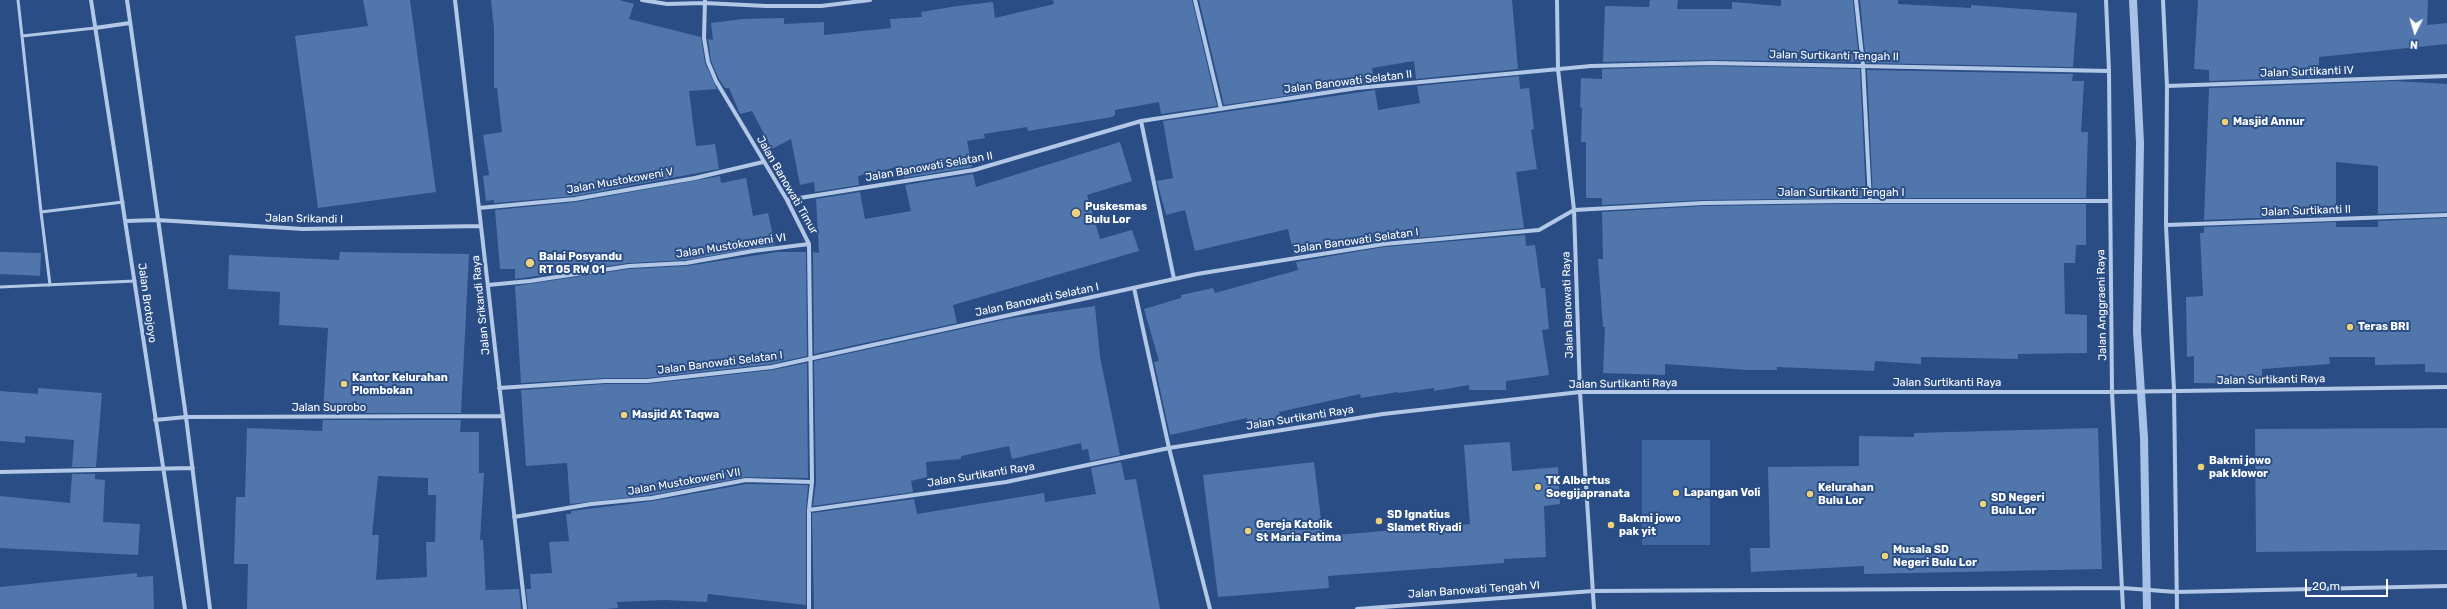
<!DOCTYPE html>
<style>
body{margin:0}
#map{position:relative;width:2447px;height:609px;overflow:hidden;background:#294d84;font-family:Rubik,sans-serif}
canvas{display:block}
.north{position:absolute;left:2395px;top:12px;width:40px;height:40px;-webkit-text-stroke:3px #294d84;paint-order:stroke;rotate:185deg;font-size:11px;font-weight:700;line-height:16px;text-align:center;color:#fff}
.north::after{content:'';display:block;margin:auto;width:14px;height:18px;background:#fff;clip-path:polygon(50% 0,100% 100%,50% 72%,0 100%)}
.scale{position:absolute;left:2305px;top:579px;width:83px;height:18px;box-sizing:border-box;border:2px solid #fff;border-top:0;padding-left:5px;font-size:12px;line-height:14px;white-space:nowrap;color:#fff;-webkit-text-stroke:3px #294d84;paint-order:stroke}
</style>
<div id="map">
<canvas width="2447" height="609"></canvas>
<div class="north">N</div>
<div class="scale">20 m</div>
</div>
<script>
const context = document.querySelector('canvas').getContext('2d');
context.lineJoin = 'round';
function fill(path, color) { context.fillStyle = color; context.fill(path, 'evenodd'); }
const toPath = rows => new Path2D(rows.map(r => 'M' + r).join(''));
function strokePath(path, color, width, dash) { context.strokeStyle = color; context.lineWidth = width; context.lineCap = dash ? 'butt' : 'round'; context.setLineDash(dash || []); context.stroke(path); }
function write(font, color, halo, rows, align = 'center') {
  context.font = font + ' Rubik,sans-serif'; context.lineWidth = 4; context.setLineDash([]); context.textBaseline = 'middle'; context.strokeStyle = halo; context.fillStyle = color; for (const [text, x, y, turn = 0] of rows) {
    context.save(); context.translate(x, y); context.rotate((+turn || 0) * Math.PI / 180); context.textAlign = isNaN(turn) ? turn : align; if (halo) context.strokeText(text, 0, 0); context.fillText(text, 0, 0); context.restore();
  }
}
const green = toPath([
 [1642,440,1710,440,1710,545,1642,545]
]);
const stream = toPath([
 [2133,0,2140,143,2137,332,2144,438,2147,609]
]);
const building = toPath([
 [363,0,410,0,436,192,318,208,295,36,368,26],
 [491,0,619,0,634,4,629,19,701,37,705,63,717,89,689,91,696,146,715,144,719,169,575,196,494,203,494,200,486,201,483,176,489,175,483,135,502,132,497,88,494,88,494,29],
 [1053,0,1192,0,1217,106,1161,114,1159,102,1115,110,1115,115,1112,117,1028,131,1027,127,984,134,985,138,967,141,972,167,904,178,901,166,858,176,859,185,815,192,814,182,800,185,791,139,772,149,752,111,740,114,729,88,725,88,719,79,711,61,708,39,713,40,711,23,743,19,784,18,784,24,824,22,824,35,891,28,890,19,922,17,921,12,957,6,993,2,995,18,1054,4],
 [1199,0,1512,0,1518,69,1416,79,1414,61,1372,68,1374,83,1224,105],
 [1650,0,1678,0,1677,9,1732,9,1732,2,1781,6,1781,0,1853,0,1859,62,1712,60,1603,62,1605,6,1649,7],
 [1860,0,1898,0,1898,4,1971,8,1971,5,2077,13,2073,67,1866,63],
 [2198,0,2428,0,2427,25,2447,23,2447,44,2319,57,2319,77,2209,81,2209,70,2194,69],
 [1712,66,1860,69,1866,198,1704,200,1602,205,1602,198,1586,198,1586,142,1581,142,1582,108,1580,107,1581,78,1602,79,1602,69],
 [1867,70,2073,74,2072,81,2084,81,2081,132,2088,132,2086,198,1873,198],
 [1519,76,1520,89,1529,88,1534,129,1531,130,1537,169,1516,172,1524,228,1384,241,1294,255,1288,229,1195,251,1185,210,1166,215,1157,181,1173,178,1163,121,1375,90,1378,110,1420,103,1417,86],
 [2394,81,2447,84,2447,212,2378,214,2378,166,2336,162,2336,215,2204,220,2209,88],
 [1120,142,1132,181,1087,195,1100,239,1132,230,1139,251,953,305,957,323,814,354,813,252,819,253,816,199,860,192,865,219,911,211,905,185,973,174,976,187],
 [720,176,721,183,746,178,753,216,768,213,775,245,686,260,629,263,515,279,515,269,500,269,495,210,576,202],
 [1842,204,2086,204,2086,245,2076,245,2075,263,2064,263,2065,314,2087,315,2087,353,2018,354,2018,359,1921,357,1921,364,1875,361,1874,371,1777,367,1777,370,1748,370,1665,364,1665,375,1603,373,1605,327,1603,327,1598,259,1603,259,1602,212,1704,206],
 [2447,218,2447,373,2425,372,2425,364,2375,365,2375,357,2329,357,2330,364,2262,369,2262,384,2194,383,2194,356,2187,357,2186,297,2203,296,2200,233,2204,233,2204,227,2336,222,2336,227,2378,227,2378,221],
 [1525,235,1526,246,1535,245,1541,288,1545,288,1549,329,1542,330,1549,375,1506,381,1506,390,1469,390,1469,385,1434,391,1434,388,1399,393,1398,392,1361,398,1360,394,1279,412,1281,417,1249,425,1247,418,1170,435,1154,362,1159,361,1144,309,1181,298,1181,295,1213,288,1215,293,1298,270,1296,262,1384,247],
 [0,252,41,253,40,276,0,274],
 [340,252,469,254,461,413,323,413,328,328,279,325,280,292,228,289,229,255,339,260],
 [777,252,806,252,807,356,771,364,647,378,605,378,521,383,515,286,629,269,687,266],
 [1095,306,1100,357,1120,455,1090,461,1088,449,1082,450,1081,443,1012,459,1009,446,961,456,961,459,926,462,927,477,911,481,913,492,813,506,816,482,814,361,1012,318],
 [807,363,808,478,746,477,652,495,570,504,567,463,526,466,521,390,605,384,647,384,772,370],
 [38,388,102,393,96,467,72,467,74,440,25,436,25,443,0,441,0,391,38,394],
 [323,420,461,420,460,432,479,432,479,473,484,473,480,540,483,540,486,595,486,590,519,589,521,609,247,609,248,564,234,564,236,497,245,497,247,428,322,431],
 [378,476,428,478,428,495,436,495,435,542,426,542,427,577,376,580,379,535,372,535],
 [2098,428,2102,569,1864,574,1864,566,1751,572,1750,548,1770,548,1768,467,1859,466,1859,436,1914,437,1914,433],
 [2447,428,2447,550,2256,552,2255,429],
 [1510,442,1512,471,1558,467,1560,504,1544,506,1546,557,1504,559,1504,563,1328,576,1329,588,1218,597,1203,475,1314,462,1323,536,1470,524,1464,445],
 [1121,462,1125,480,1136,479,1160,609,814,609,812,513,914,499,917,514,1044,493,1045,502,1096,494,1091,468],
 [72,474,95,474,95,479,105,480,103,522,140,524,138,555,0,548,0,496,70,503],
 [746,484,808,485,806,510,806,605,708,594,707,602,665,600,617,602,618,608,606,609,528,609,526,589,531,589,530,574,552,573,549,542,569,541,566,514,571,514,571,511,653,501],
 [137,573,137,577,153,576,154,609,0,609,0,587]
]);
const service = toPath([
 [18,0,22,36],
 [95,28,22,36,41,212,123,202],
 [41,212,50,285],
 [0,287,135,281]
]);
const minor = toPath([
 [91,0,185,609],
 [127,0,186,417,210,609],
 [455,0,525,609],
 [642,0,667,4,704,3,766,6,821,6,870,0],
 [705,0,704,38,708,62,716,81,787,200,809,244,812,482,809,510,809,609],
 [1195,0,1221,109],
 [1557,0,1558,69,1574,210,1580,392,1594,609],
 [1856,0,1863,65,1870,201],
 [2106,0,2109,71,2112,392,2123,609],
 [2163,0,2167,86,2166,225,2174,390,2177,609],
 [95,28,130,23],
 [2167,86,2447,76],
 [1141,121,1174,279],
 [787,200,974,170,1141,121,1357,88,1591,66,1712,63,2109,71],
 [479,208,575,199,695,178,763,162],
 [126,221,157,220,303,229,481,226],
 [2166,225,2447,215],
 [488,285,530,281,629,266,686,263,753,251,809,244],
 [1134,288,1169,448,1210,609],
 [499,388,605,381,647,381,772,367,1197,274,1384,244,1539,230,1574,210,1704,203,1842,201,2109,201],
 [155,420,186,417,502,416],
 [0,472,193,468],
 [809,510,1006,482,1169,448,1383,414,1580,392,2112,392,2447,387],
 [514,517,591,504,652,498,746,480,812,482],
 [1357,609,1593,591,2123,588,2176,592,2447,586]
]);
const markers = [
 [2225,122,4,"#eed17a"],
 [1076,213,5,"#eed17a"],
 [530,263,5,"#eed17a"],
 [2350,327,4,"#eed17a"],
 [344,384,4,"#eed17a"],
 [624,415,4,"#eed17a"],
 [2201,467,4,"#eed17a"],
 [1538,487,4,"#eed17a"],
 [1676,493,4,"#eed17a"],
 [1810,494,4,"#eed17a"],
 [1983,504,4,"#eed17a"],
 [1379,521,4,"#eed17a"],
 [1611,525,4,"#eed17a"],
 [1248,531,4,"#eed17a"],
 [1885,556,4,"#eed17a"]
];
const streetNames = [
 ["Jalan Surtikanti Tengah II",1834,56,1],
 ["Jalan Surtikanti IV",2307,72,-2],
 ["Jalan Banowati Selatan II",1348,82,-7],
 ["Jalan Banowati Selatan II",929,167,-10],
 ["Jalan Mustokoweni V",620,181,-10],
 ["Jalan Banowati Timur",787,185,60],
 ["Jalan Surtikanti Tengah I",1841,193],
 ["Jalan Surtikanti II",2306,211,-2],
 ["Jalan Srikandi I",304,219,1],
 ["Jalan Banowati Selatan I",1356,241,-8],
 ["Jalan Mustokoweni VI",731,246,-9],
 ["Jalan Banowati Selatan I",1037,300,-12],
 ["Jalan Brotojoyo",147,303,82],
 ["Jalan Srikandi Raya",481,305,-96],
 ["Jalan Banowati Raya",1568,305,-92],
 ["Jalan Anggraeni Raya",2102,305,-91],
 ["Jalan Banowati Selatan I",720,363,-7],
 ["Jalan Surtikanti Raya",2271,380,-1],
 ["Jalan Surtikanti Raya",1947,383],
 ["Jalan Surtikanti Raya",1623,384,-1],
 ["Jalan Suprobo",329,408],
 ["Jalan Surtikanti Raya",1300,418,-9],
 ["Jalan Surtikanti Raya",981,475,-9],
 ["Jalan Mustokoweni VII",684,482,-10],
 ["Jalan Banowati Tengah VI",1474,590,-4]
];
const poiNames = [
 ["Masjid Annur",2233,122],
 ["Puskesmas",1085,207],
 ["Bulu Lor",1085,220],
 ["Balai Posyandu",539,257],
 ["RT 05 RW 01",539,270],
 ["Teras BRI",2358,327],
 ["Kantor Kelurahan",352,378],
 ["Plombokan",352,391],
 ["Masjid At Taqwa",632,415],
 ["Bakmi jowo",2209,461],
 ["pak klowor",2209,474],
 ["TK Albertus",1546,481],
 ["Soegijapranata",1546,494],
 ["Kelurahan",1818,488],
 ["Bulu Lor",1818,501],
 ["Lapangan Voli",1684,493],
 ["SD Negeri",1991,498],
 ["Bulu Lor",1991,511],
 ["SD Ignatius",1387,515],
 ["Slamet Riyadi",1387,528],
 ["Bakmi jowo",1619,519],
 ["pak yit",1619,532],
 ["Gereja Katolik",1256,525],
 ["St Maria Fatima",1256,538],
 ["Musala SD",1893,550],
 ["Negeri Bulu Lor",1893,563]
];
fill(green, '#3e66a0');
strokePath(stream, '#a8c2e7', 8);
fill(building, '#5176ab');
strokePath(service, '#b3c8e7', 3);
strokePath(minor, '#b3c8e7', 4);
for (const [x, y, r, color] of markers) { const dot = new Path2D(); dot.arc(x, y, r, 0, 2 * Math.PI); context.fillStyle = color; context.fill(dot); strokePath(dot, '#294d84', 1.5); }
write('11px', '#fff', '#294d84', streetNames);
write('bold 11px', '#fff', '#294d84', poiNames, 'left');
</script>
